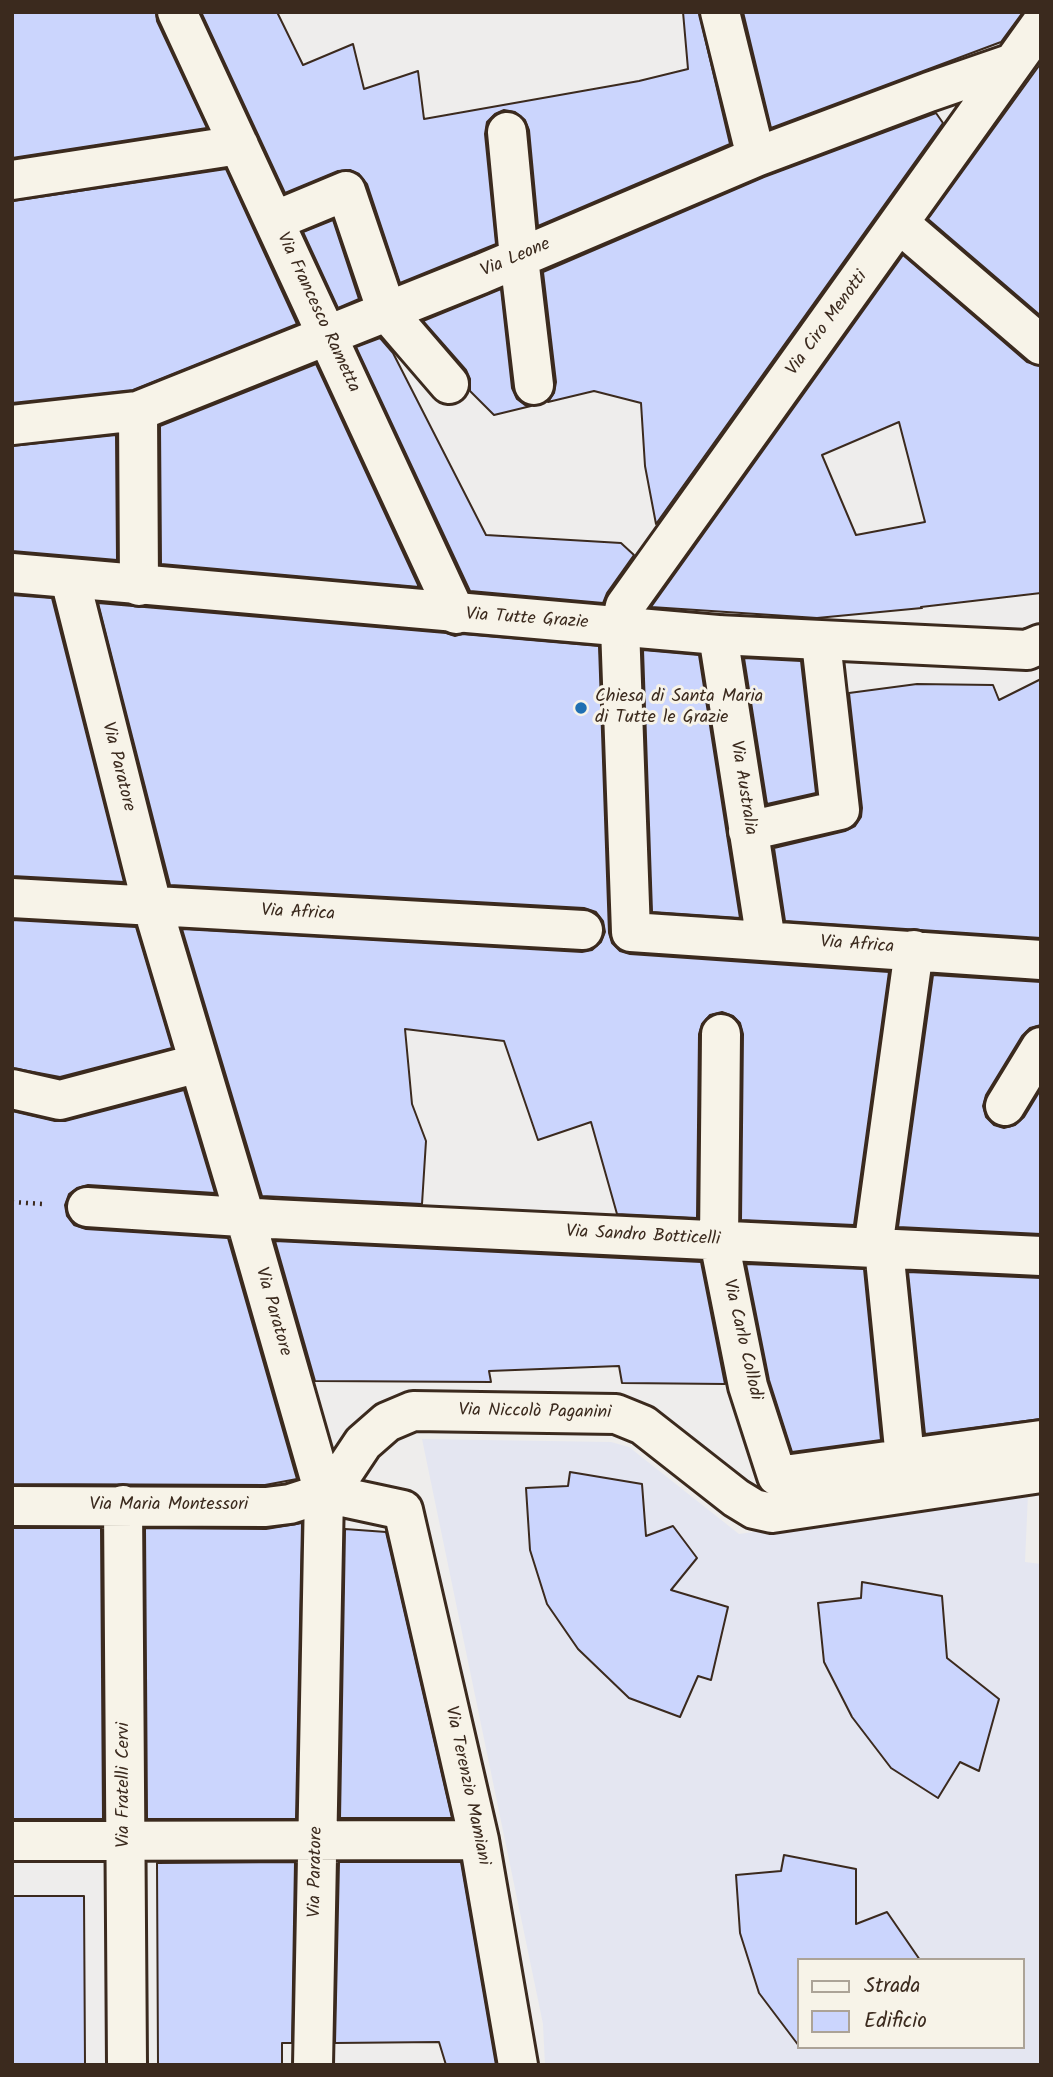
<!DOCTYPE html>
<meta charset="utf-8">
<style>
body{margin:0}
#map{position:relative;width:1053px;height:2077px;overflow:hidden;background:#eeedec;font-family:Kalam,sans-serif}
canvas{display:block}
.frame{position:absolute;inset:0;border:14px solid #3b2a1e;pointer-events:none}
.legend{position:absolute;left:797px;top:1958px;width:228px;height:91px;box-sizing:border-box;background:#f7f3e8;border:2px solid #aca397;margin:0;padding:9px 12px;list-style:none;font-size:21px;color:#3b2a1e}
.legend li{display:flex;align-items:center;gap:14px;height:35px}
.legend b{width:35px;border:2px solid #aca397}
</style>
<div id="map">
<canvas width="1053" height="2077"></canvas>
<div class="frame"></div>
<ul class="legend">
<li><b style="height:9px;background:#f7f3e8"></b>Strada</li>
<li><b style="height:19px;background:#cbd5fd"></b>Edificio</li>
</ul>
</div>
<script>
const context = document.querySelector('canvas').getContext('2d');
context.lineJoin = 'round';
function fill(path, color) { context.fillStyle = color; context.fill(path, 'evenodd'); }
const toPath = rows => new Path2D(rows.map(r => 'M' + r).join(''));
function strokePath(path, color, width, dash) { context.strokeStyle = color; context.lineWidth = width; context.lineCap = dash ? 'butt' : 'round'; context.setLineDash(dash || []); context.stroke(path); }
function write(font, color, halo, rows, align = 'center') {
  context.font = font + ' Kalam,sans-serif'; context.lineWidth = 6; context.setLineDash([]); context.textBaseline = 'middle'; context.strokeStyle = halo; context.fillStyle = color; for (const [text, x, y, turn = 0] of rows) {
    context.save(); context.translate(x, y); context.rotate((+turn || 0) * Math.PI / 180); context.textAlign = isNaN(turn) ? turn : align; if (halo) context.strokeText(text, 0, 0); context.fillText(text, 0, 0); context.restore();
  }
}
const built = toPath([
 [422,1439,611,1442,629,1447,739,1534,1028,1494,1025,1562,1041,1564,1041,2065,545,2065,543,2024],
 [799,1960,1023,1960,1023,2047,799,2047]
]);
const building = toPath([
 [12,12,156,12,157,21,207,128,12,158,12,12],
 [201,12,277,12,303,65,353,44,364,89,418,71,424,119,639,81,688,69,683,12,699,12,730,144,538,226,529,130,525,120,515,112,504,110,495,114,487,122,485,134,496,244,400,283,367,184,359,174,350,170,338,171,285,193,201,12],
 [743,12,1023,12,1001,42,771,128,743,12],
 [1041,63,1041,316,928,219,1041,63],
 [936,113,943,123,656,524,645,466,641,403,594,391,548,402,554,393,556,382,543,272,764,177,936,113],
 [226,169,297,324,133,390,12,403,12,201,226,169],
 [333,220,359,299,338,308,303,232,333,220],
 [903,255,1027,362,1041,366,1041,593,921,607,922,608,817,618,651,607,903,255],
 [899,422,925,522,856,535,822,455,899,422],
 [501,289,512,388,517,399,525,405,531,406,494,415,470,391,470,379,466,370,423,321,501,289],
 [380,338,393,353,486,535,621,543,634,555,607,593,603,603,470,591,356,347,380,338],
 [316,364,419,587,161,564,160,426,316,364],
 [116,435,117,560,12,551,12,446,116,435],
 [12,595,52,598,124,882,12,876,12,595],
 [98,603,446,633,455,636,462,634,599,646,609,933,612,943,620,951,630,954,889,972,854,1225,741,1220,743,1034,740,1023,733,1016,722,1012,710,1015,702,1024,699,1034,697,1218,617,1214,591,1122,538,1140,504,1041,405,1029,412,1104,426,1141,422,1204,262,1196,182,929,582,952,592,950,601,942,605,932,603,921,596,912,584,908,170,885,98,603],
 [643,650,699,655,740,918,652,912,643,650],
 [744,658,801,661,816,793,767,804,744,658],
 [1041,679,1041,938,785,921,774,848,845,831,855,826,861,817,862,808,849,693,917,684,993,685,999,700,1041,679],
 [12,920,136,927,172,1048,60,1077,12,1068,12,920],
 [933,975,1041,982,1041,1025,1030,1028,1022,1036,986,1095,983,1106,986,1117,994,1125,1004,1128,1015,1125,1024,1117,1041,1089,1041,1234,898,1227,933,975],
 [184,1090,215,1193,88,1185,77,1188,69,1194,65,1205,67,1216,74,1225,86,1229,228,1238,297,1479,265,1485,12,1484,12,1111,55,1121,65,1121,184,1090],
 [275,1241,701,1262,725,1384,622,1383,619,1366,489,1371,491,1382,315,1381,275,1241],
 [746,1264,864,1269,881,1440,792,1452,769,1380,746,1264],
 [908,1272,1041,1278,1041,1419,925,1434,908,1272],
 [570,1472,642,1484,646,1536,673,1526,697,1558,671,1590,728,1607,711,1680,698,1676,680,1717,629,1698,578,1649,547,1604,530,1550,526,1488,568,1486,570,1472],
 [302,1523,296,1819,147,1819,145,1528,266,1529,302,1523],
 [12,1528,101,1528,103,1819,12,1819,12,1528],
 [345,1529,386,1532,452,1818,340,1818,345,1529],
 [862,1582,942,1596,947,1658,999,1699,979,1771,960,1762,938,1798,891,1768,852,1717,824,1662,818,1603,861,1598,862,1582],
 [784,1855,856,1869,856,1924,887,1912,920,1960,799,1960,799,2046,759,1993,740,1933,736,1875,781,1871,784,1855],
 [295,1862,292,2043,282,2043,282,2065,158,2065,157,1863,295,1862],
 [339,1862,461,1862,496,2065,446,2065,439,2042,335,2043,339,1862],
 [12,1896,84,1896,85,2065,12,2065,12,1896]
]);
const path = toPath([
 [12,1202,43,1204]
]);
const street = toPath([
 [177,12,456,614],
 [720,12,756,157],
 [1041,24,625,606,620,627,631,932,1041,960],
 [507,132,519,258,534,385],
 [12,180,239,145],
 [274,221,346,191,387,312,449,384],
 [900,224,1041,345],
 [138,411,139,586],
 [12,425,138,411,481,274,756,157,929,92,1013,63],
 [70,579,152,905,245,1217,324,1493,313,2065],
 [718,635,766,941],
 [748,831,840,810,821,642],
 [12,898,583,930],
 [721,1034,719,1241,748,1386,777,1476,1041,1440],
 [12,1089,60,1100,199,1063],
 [1005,1106,1041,1047],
 [87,1207,272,1219,1041,1256],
 [873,1248,914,950],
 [884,1249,905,1458],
 [324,1493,403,1510,479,1840,518,2065],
 [123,1505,127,2065],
 [12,1506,266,1507,290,1504,324,1493,341,1476,363,1443,387,1422,413,1411,616,1414,643,1425,736,1498,754,1509,772,1513,1041,1473],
 [12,1841,479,1840]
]);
const secondary = toPath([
 [12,573,718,635,1027,650,1041,644]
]);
const markers = [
 [581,708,7,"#1f6fb2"]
];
const streetNames = [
 ["Via Leone",516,259,-23],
 ["Via Francesco Rametta",317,313,65],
 ["Via Ciro Menotti",828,324,-54],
 ["Via Tutte Grazie",527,620,4],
 ["Via Paratore",117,767,76],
 ["Via Australia",742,788,81],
 ["Via Africa",298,914,3],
 ["Via Africa",857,946,4],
 ["Via Sandro Botticelli",643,1237,3],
 ["Via Paratore",272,1312,74],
 ["Via Carlo Collodi",741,1340,77],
 ["Via Niccolò Paganini",535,1413,1],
 ["Via Maria Montessori",169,1506],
 ["Via Fratelli Cervi",125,1785,-90],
 ["Via Terenzio Mamiani",466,1786,78],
 ["Via Paratore",317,1872,-89]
];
const poiNames = [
 ["Chiesa di Santa Maria",595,698],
 ["di Tutte le Grazie",595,719]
];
fill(built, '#e4e6f1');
fill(building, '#cbd5fd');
strokePath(building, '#3b2a1e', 2);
strokePath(street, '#3b2a1e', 44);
strokePath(secondary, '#3b2a1e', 44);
strokePath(path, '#3b2a1e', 4.5, [2, 5]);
strokePath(street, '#f7f3e8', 38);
strokePath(secondary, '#f7f3e8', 38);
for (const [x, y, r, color] of markers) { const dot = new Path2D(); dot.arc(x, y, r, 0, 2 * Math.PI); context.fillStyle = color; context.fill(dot); strokePath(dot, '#f7f3e8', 2.5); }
write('18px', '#3b2a1e', '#f7f3e8', streetNames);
write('18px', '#3b2a1e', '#f7f3e8', poiNames, 'left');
</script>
